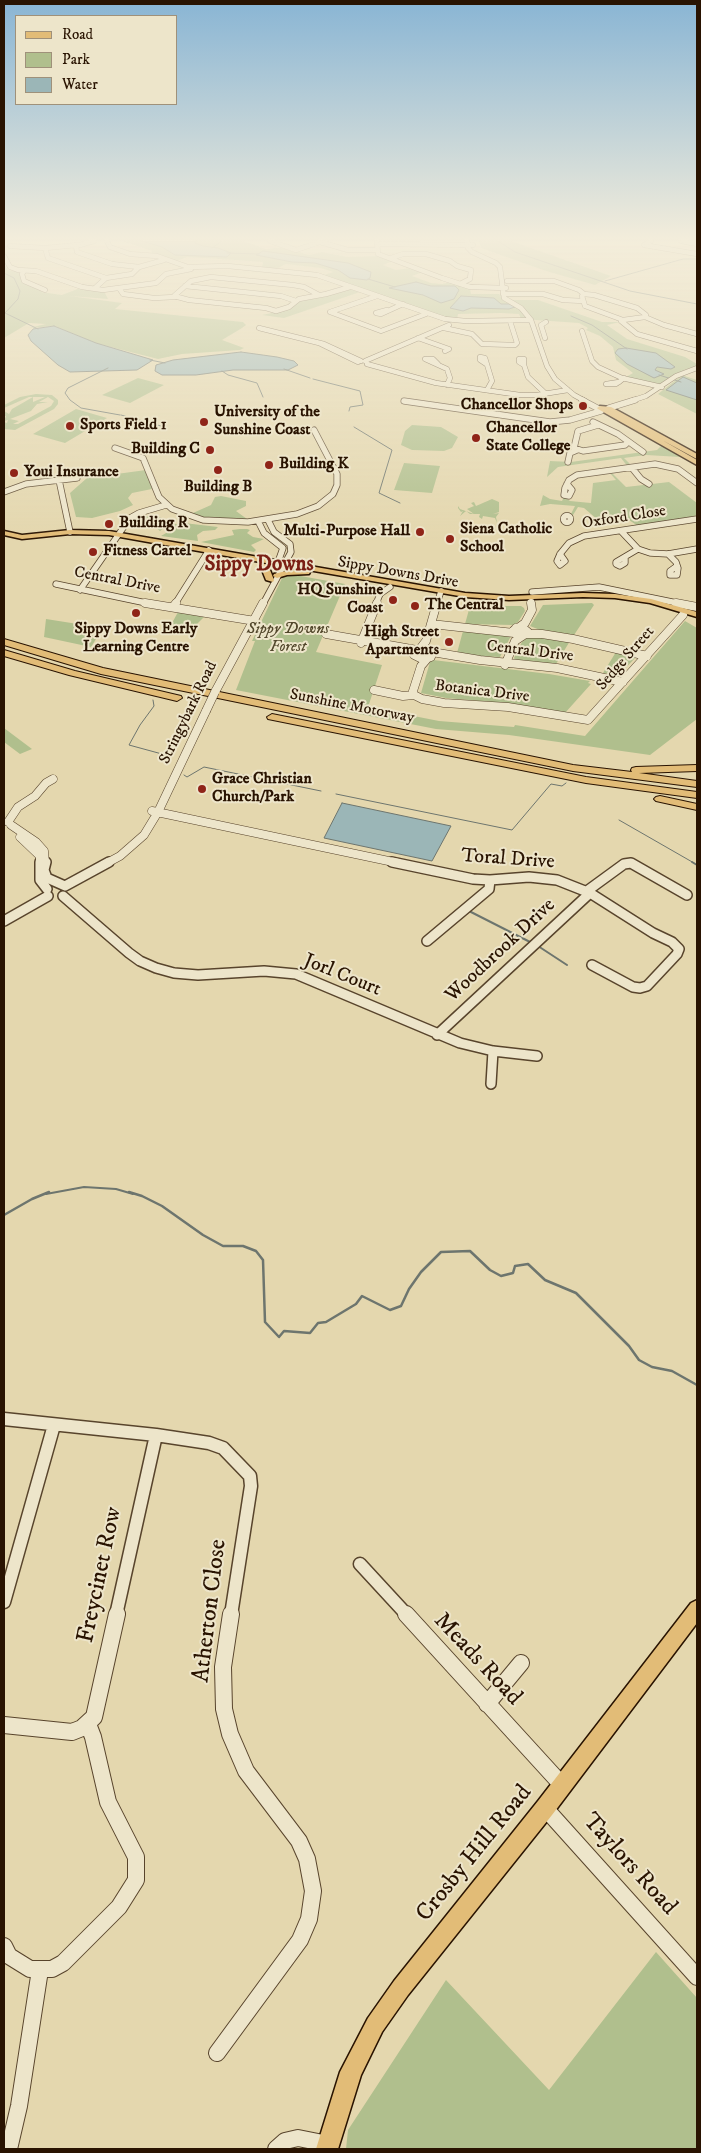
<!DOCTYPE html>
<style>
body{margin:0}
#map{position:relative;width:701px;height:2153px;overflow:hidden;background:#e4d7ae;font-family:"IM FELL DW Pica",serif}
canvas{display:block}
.frame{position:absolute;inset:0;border:5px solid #291301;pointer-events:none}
.legend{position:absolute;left:15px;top:15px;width:162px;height:90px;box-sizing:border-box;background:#ede5ca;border:1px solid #9f917a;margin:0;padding:6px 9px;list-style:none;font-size:15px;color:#291301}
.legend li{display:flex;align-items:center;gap:10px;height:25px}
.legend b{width:25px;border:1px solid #9f917a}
</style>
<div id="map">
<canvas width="701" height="2153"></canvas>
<div class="frame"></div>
<ul class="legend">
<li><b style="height:6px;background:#e2bc77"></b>Road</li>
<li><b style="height:14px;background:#b0bf8d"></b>Park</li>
<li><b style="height:14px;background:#9bb6b7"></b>Water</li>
</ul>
</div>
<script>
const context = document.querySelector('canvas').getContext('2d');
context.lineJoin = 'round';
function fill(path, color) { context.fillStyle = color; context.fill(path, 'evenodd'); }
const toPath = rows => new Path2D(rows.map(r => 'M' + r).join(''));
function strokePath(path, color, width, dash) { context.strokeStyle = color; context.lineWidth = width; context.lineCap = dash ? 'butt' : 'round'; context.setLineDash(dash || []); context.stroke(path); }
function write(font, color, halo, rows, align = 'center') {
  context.font = font + ' "IM FELL DW Pica",serif'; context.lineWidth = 4; context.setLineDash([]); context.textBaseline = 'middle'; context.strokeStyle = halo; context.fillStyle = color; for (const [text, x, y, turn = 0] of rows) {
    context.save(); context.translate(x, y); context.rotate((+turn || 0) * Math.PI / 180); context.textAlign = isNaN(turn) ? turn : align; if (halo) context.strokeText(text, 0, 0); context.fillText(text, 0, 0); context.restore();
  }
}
const green = toPath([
 [111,241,243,241,266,249,283,247,309,255,322,252,348,257,376,256,393,261,383,265,396,270,410,268,423,272,412,276,431,283,442,284,450,282,470,289,471,294,499,294,504,300,538,300,602,322,620,322,607,325,627,339,685,357,697,364,697,366,684,370,658,385,626,377,633,373,616,360,613,347,600,336,586,330,588,328,579,323,521,319,519,314,501,313,458,314,457,319,450,319,324,275,333,272,321,268,286,264,276,269,262,268,263,262,235,260,187,257,177,261,151,254,152,251,122,241],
 [479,241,511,241,611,276,595,285,546,271,481,248],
 [4,264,8,270,21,272,22,280,43,290,41,292,62,295,80,288,104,291,108,299,70,296,122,303,115,309,243,322,246,325,242,328,222,340,244,348,240,350,182,354,158,359,95,343,55,326,29,328,46,324,29,323,4,338],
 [350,289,360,292,284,318,262,315,277,312,301,300],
 [682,375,697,380,697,414,658,394],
 [138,378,164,385,130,403,102,395],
 [36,394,52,395,58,400,58,404,54,409,15,430,4,429,4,422,7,423,8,420,4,421,6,416,4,416,4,411,9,414,12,409,33,397,33,402,45,397,29,397,4,408,4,405,20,397],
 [48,397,54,401,51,406,18,424,13,424,19,421,10,419,31,411,37,404,48,402,39,402],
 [76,409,107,418,65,443,33,434],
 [412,425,441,427,458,437,452,448,444,451,412,450,401,445,405,431],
 [662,445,680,457,646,455,624,458,632,466,628,467,621,458,558,467,547,477,550,461,571,462,657,450],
 [404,463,440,466,432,493,394,490],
 [146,470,152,489,132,493,128,498,133,505,120,511,92,518,76,517,70,493,87,478],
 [609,472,611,472,626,487,669,482,697,503,697,515,680,521,638,526,623,516,598,520,584,508,578,507,573,515,571,514,575,506,550,504,540,506,543,495,550,499,562,501,564,497,570,501,591,503,593,483,616,480],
 [221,496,246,501,246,506,236,511,247,519,244,521,200,517,193,513,211,505,215,497],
 [492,499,499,502,499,512,493,514,499,513,496,517,497,523,495,518,483,516,482,519,479,517,480,514,470,514,466,511,460,516,463,511,461,512,458,508,458,506,460,509,474,514,467,509,474,506,471,503,474,502,476,506],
 [147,516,159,517,178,525,184,523,218,527,215,530,203,531,197,535,198,541,161,536,173,529,164,528,160,531,154,526,136,524,135,517],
 [240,529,247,529,250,530,247,533,253,537,264,539,251,545,256,550,254,552,201,542,234,535,232,530],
 [295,575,345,584,316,652,382,665,368,707,439,721,514,727,515,725,585,736,685,621,697,628,697,719,650,755,509,735,436,729,236,690,255,641,252,641,283,576],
 [592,603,594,605,574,635,540,630,530,626,543,605],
 [470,606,521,606,524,608,525,611,518,622,513,625,465,624],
 [178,612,204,617,196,625,190,624,189,626,194,627,193,629,171,625],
 [46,619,103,628,91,647,44,637],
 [463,631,511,636,500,657,480,656,457,653],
 [528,637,538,637,570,641,556,664,515,660,514,658,522,642],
 [616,652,634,656,635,658,619,675,603,673],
 [433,660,549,674,590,681,588,683,591,684,565,713,514,704,446,698,421,693,430,662],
 [4,728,32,749,20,754,4,742],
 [656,1952,697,1998,697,2149,346,2149,348,2130,446,1980,549,2090]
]);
const water = toPath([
 [142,241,195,241,195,243,203,246,218,248,231,253,227,257,175,255,162,247,142,241],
 [263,251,348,263,371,272,370,278,367,280,350,278,338,270,315,263,292,262,256,255,263,251],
 [416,282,431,286,455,286,459,290,454,299,441,303,423,295,389,288,416,282],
 [461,296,494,298,501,304,509,304,515,307,509,309,471,308,463,311,450,308,461,296],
 [54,326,96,343,153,360,137,370,70,372,58,365,31,341,28,335,33,329,54,326],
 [626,348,656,353,675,367,671,369,657,367,655,370,664,374,654,378,627,364,615,353,618,349,626,348],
 [241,352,277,357,294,361,298,365,288,370,233,370,196,375,162,375,155,371,156,365,173,360,241,352],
 [683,377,697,383,697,400,666,390,683,377],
 [342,803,451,826,432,861,324,838,342,803]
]);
const streamFar2 = toPath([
 [498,241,515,252,630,291,697,304],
 [212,248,222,241],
 [227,253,259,254],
 [4,273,14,278,20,291,18,299,5,313,38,329],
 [368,279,395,287],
 [605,281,683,259,697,259],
 [571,316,592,325,627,349],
 [150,360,165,363],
 [108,368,68,388,65,393,70,400,81,408,120,415],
 [284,369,310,378],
 [222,371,228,375,257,383,263,397],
 [659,375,681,382],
 [313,379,360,391,363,405,350,407,349,411],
 [121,415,161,426],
 [354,427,392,450,379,493,400,503],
 [153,700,154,706,140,725,129,745,162,754,170,760],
 [184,775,187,777,204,767,321,791],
 [336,794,512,830,551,784,562,786,566,783],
 [619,820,694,863]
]);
const streamFar1 = toPath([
 [692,862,697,865],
 [469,911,532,943],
 [538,946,567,965],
 [46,1194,84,1187,116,1189,133,1194]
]);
const stream = toPath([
 [129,1192,142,1196,162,1206,203,1235,223,1246,243,1246,256,1251,263,1260,265,1322,279,1337,284,1331,310,1333,318,1323,326,1322,356,1304,362,1296,390,1310,401,1306,409,1289,421,1272,441,1252,470,1251,490,1270,501,1276,513,1273,515,1266,528,1264,545,1280,576,1293,629,1346,639,1360,652,1367,672,1371,697,1385],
 [4,1215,32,1199,49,1192]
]);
const minorFar5 = toPath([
 [94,241,76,246,77,252,112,264,139,267,164,260],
 [107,241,110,247,130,254,157,256,188,267,228,266,317,275,445,319,466,321,531,320],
 [270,241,296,250,320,242,348,250,376,250],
 [377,241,378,254,442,278,470,287,506,288],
 [467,241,468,248,472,252,496,263,500,267,504,298,521,308,531,320,547,366,555,379,574,395,585,401],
 [651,241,644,245,697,254],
 [681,241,697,244],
 [377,244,473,245],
 [10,246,45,248,48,258,106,278,95,288],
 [45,248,77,245],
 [4,256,10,267,18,270,36,271,82,287,103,290,156,283,166,274,191,269],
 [391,258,403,254,426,254,450,261,457,266,471,270,470,279,460,284],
 [24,271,22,274,24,281,45,290],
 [106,278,132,274,139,267],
 [507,281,554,281,579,290,584,294],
 [185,286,281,296,296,301],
 [119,288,123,294,154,298,175,297],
 [503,294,543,294,563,300,583,301],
 [584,294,582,296,585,306,623,320,621,321,637,334,697,351],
 [584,294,594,295,637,308,646,315,645,317],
 [319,295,304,287,293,285,211,277,191,281,174,296,189,300,266,308,276,311,289,307,299,299,326,294,350,287],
 [377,296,330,312,381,331,426,314],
 [387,310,376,313,381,314,403,304],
 [623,320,645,317,664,325,697,334],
 [444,328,472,334,482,344,515,345,517,343,510,321],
 [582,331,592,361,598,367,622,378,662,387],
 [418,338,449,349,445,351],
 [545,338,541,325,546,322],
 [519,359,524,359,524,365,519,362,519,359],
 [365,361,449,325],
 [358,362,319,343,259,328,324,344,361,361],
 [367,364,436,383,520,395,537,395,568,390],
 [438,364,433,359,425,359,447,369,450,378,447,385],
 [486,364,480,360,480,357,485,358,492,381,487,390],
 [524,365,528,377,546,394],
 [619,382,616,384,606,384,619,382],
 [619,382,624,378],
 [631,401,646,396,676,376,697,368]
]);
const minorFar4 = toPath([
 [582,400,599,409],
 [404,401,550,422,570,420,601,411],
 [609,408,635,400],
 [593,422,618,434,643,452],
 [598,425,578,431,574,448,583,451,625,445,628,442],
 [115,448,143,458,159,497,172,509,203,520,248,522,297,514,318,506,333,494,337,485,337,474,314,430],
 [568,462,570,453,577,450],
 [632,468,641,479,649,484],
 [59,480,70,532],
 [567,484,572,490,569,496,564,495,565,488,569,480,577,475,655,464,678,469,697,483],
 [4,492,26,484,77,478],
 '563.5 519a3.5 3.5 0 1 1 7 0a3.5 3.5 0 1 1-7 0Z',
 [258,521,264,533,283,548,277,565],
 [621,531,638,549,650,553,668,554,697,549],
 [560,554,569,543,584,536,697,519],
 [560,554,565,561,560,565,557,561,560,554],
 [668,554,676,562,678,568,677,575,670,575,670,571,677,566],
 [625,557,625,563,620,566,616,564,616,562,638,549],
 [56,584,151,604],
 [80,590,130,518,139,513,166,505],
 [532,592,599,587,682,604],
 [531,602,531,604],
 [175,604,209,550],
 [263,604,291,552,290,544,274,532,268,520],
 [376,604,380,594,390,587],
 [437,604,441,591]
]);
const minorFar3 = toPath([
 [145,603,255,621],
 [676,603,697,607],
 [173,607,176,603],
 [431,624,514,633],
 [516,628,523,628,528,632,524,635,518,635,513,631,516,628],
 [518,628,525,623,532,610,531,603],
 [326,634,417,650],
 [526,634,542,634,573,639,647,656],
 [361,643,377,603],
 [425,648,432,652,431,657,422,659,414,655,417,650,425,648],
 [420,649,426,641,437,603],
 [432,652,480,660,557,668,623,682],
 [505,665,515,641,524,635],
 [374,690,403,696,414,695,422,699,444,703,508,707,588,720,683,615],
 [215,692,263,603],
 [414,695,413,691,421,666,427,659],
 [152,811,398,863],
 [8,822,18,807,35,796,46,783,53,779],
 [11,825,36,842,44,851,45,863],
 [20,837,40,856,40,863],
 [107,863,120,856,144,835,158,812,206,711]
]);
const minorFar2 = toPath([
 [40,862,40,880,47,889],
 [46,862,44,870,47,878,65,886],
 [392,862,473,879,490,880,529,877,557,880,590,893,653,933,672,942,679,949,677,954,647,986,640,988,633,987,592,965],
 [65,886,109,862],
 [587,891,624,864,631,863,687,895],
 [63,896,129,953,140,961,156,968,174,973,198,975,264,971,296,974,460,1043,493,1051,537,1056],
 [4,921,48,896],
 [427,941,489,889,490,880],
 [437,1035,590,893],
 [491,1084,493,1051]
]);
const minorFar1 = toPath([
 [4,1419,156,1435,209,1443,223,1448,250,1476,251,1486,231,1615],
 [360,1564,407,1615],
 [4,1602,54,1425],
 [116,1615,156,1435]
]);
const minor = toPath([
 [406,1614,562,1785],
 [487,1704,521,1663],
 [4,1725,72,1732,82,1728,94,1717,117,1614],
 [545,1808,697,1977],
 [4,1946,9,1956,30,1969,52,1969,63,1963,119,1907,136,1880,136,1857,108,1802,93,1737,88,1724],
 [217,2053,300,1940,309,1919,313,1891,307,1859,299,1841,246,1771,230,1734,224,1709,223,1667,231,1614],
 [9,2149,19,2106,40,1970],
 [276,2149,285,2141,298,2138,328,2144]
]);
const major = toPath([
 [600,406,611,407,697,454,697,459,695,458,662,440,697,460,697,465,598,409,597,408,600,406],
 [70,530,109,531,465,593,509,596,583,593,615,594,651,599,697,612,697,617,650,603,615,598,583,597,509,600,465,597,308,570,310,572,309,574,287,575,277,578,273,576,274,574,286,571,305,570,109,535,70,534,22,539,4,535,4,531,22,535,70,530],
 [261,563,268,565,274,580,273,582,266,580,260,565,261,563],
 [697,1600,697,1623,552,1815,408,1995,382,2032,361,2075,338,2149,316,2149,340,2072,368,2018,394,1981,538,1801,691,1603,697,1600]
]);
const highway = toPath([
 [4,639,103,668,573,765,632,772,631,770,632,768,636,767,697,765,697,771,639,773,697,781,697,787,573,771,101,674,4,645,4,639],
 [4,650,75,671,181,696,182,698,177,701,69,675,4,656,4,650],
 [272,714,586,777,697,792,697,798,586,783,268,719,267,717,272,714],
 [660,796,697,804,697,810,656,801,654,799,656,797,660,796]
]);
const minorBridge = toPath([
 [206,711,215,692]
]);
const markers = [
 [583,406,5,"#8f2418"],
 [204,422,5,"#8f2418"],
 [70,426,5,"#8f2418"],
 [476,438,5,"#8f2418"],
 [210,450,5,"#8f2418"],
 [269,465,5,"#8f2418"],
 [218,470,5,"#8f2418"],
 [14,473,5,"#8f2418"],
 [109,524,5,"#8f2418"],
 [420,532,5,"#8f2418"],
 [450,539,5,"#8f2418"],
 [93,552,5,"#8f2418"],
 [393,600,5,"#8f2418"],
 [415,606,5,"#8f2418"],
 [136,613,5,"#8f2418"],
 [449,642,5,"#8f2418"],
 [202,789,5,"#8f2418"]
];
const farPoinames = [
 ["Chancellor Shops",573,406,"right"],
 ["University of the",214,413],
 ["Sunshine Coast",214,431],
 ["Sports Field 1",80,426],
 ["Chancellor",486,429],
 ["State College",486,447],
 ["Building C",200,450,"right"],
 ["Building K",279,465],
 ["Youi Insurance",24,473],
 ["Building B",218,488,"center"],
 ["Building R",119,524],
 ["Siena Catholic",460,530],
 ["School",460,548],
 ["Multi-Purpose Hall",410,532,"right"],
 ["Fitness Cartel",103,552],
 ["HQ Sunshine",383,591,"right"],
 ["Coast",383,609,"right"],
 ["The Central",425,606],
 ["Sippy Downs Early",136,630,"center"],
 ["Learning Centre",136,648,"center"],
 ["High Street",439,633,"right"],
 ["Apartments",439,651,"right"],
 ["Grace Christian",212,780],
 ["Church/Park",212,798]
];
const farStreetnames = [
 ["Oxford Close",624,518,-9],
 ["Sippy Downs Drive",398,573,10],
 ["Central Drive",117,581,11],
 ["Central Drive",530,652,7],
 ["Sedge Street",626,659,-49],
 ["Botanica Drive",482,692,7],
 ["Sunshine Motorway",352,707,11],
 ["Stringybark Road",189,713,-64]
];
const farParknames = [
 ["Sippy Downs",288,630],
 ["Forest",288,648]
];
const streetNames = [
 ["Toral Drive",508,860,4],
 ["Woodbrook Drive",501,951,-43],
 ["Jorl Court",342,976,22]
];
const farDistrictnames = [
 ["Sippy Downs",259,566]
];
const nearStreetnames = [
 ["Freycinet Row",101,1575,-78],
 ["Atherton Close",211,1611,-83],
 ["Meads Road",477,1660,47],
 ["Crosby Hill Road",475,1854,-51],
 ["Taylors Road",629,1865,48]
];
fill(green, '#b0bf8d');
fill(water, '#9bb6b7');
strokePath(water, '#6d756e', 1);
strokePath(streamFar2, '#6d756e', 1);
strokePath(streamFar1, '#6d756e', 2);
strokePath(stream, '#6d756e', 2.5);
strokePath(minorFar5, '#58442c', 5.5);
strokePath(minorFar4, '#58442c', 7);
strokePath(minorFar3, '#58442c', 9);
strokePath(minorFar2, '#58442c', 12);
strokePath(minorFar1, '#58442c', 15);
strokePath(minor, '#58442c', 18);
strokePath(major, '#291301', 3);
strokePath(highway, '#291301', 2);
strokePath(minorFar5, '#ede5ca', 4.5);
strokePath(minorFar4, '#ede5ca', 5.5);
strokePath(minorFar3, '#ede5ca', 8);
strokePath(minorFar2, '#ede5ca', 9);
strokePath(minorFar1, '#ede5ca', 12);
strokePath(minor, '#ede5ca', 16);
fill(major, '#e2bc77');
fill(highway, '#e2bc77');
strokePath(minorBridge, '#58442c', 9, []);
strokePath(minorBridge, '#ede5ca', 8);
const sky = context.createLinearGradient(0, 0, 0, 543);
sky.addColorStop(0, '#89b5d4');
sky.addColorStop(0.44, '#f3eddb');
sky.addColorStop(1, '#f3eddb00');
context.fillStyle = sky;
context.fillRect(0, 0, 701, 543);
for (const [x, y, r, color] of markers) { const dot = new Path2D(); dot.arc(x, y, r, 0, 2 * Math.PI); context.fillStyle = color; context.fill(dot); strokePath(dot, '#ede5ca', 2); }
write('bold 16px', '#291301', '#ede5ca', farPoinames, 'left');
write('16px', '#291301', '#ede5ca', farStreetnames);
write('italic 16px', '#52472b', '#ede5ca', farParknames);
write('20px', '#291301', '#ede5ca', streetNames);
write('bold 21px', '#7a1f14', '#ede5ca', farDistrictnames);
write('24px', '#291301', '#ede5ca', nearStreetnames);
</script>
